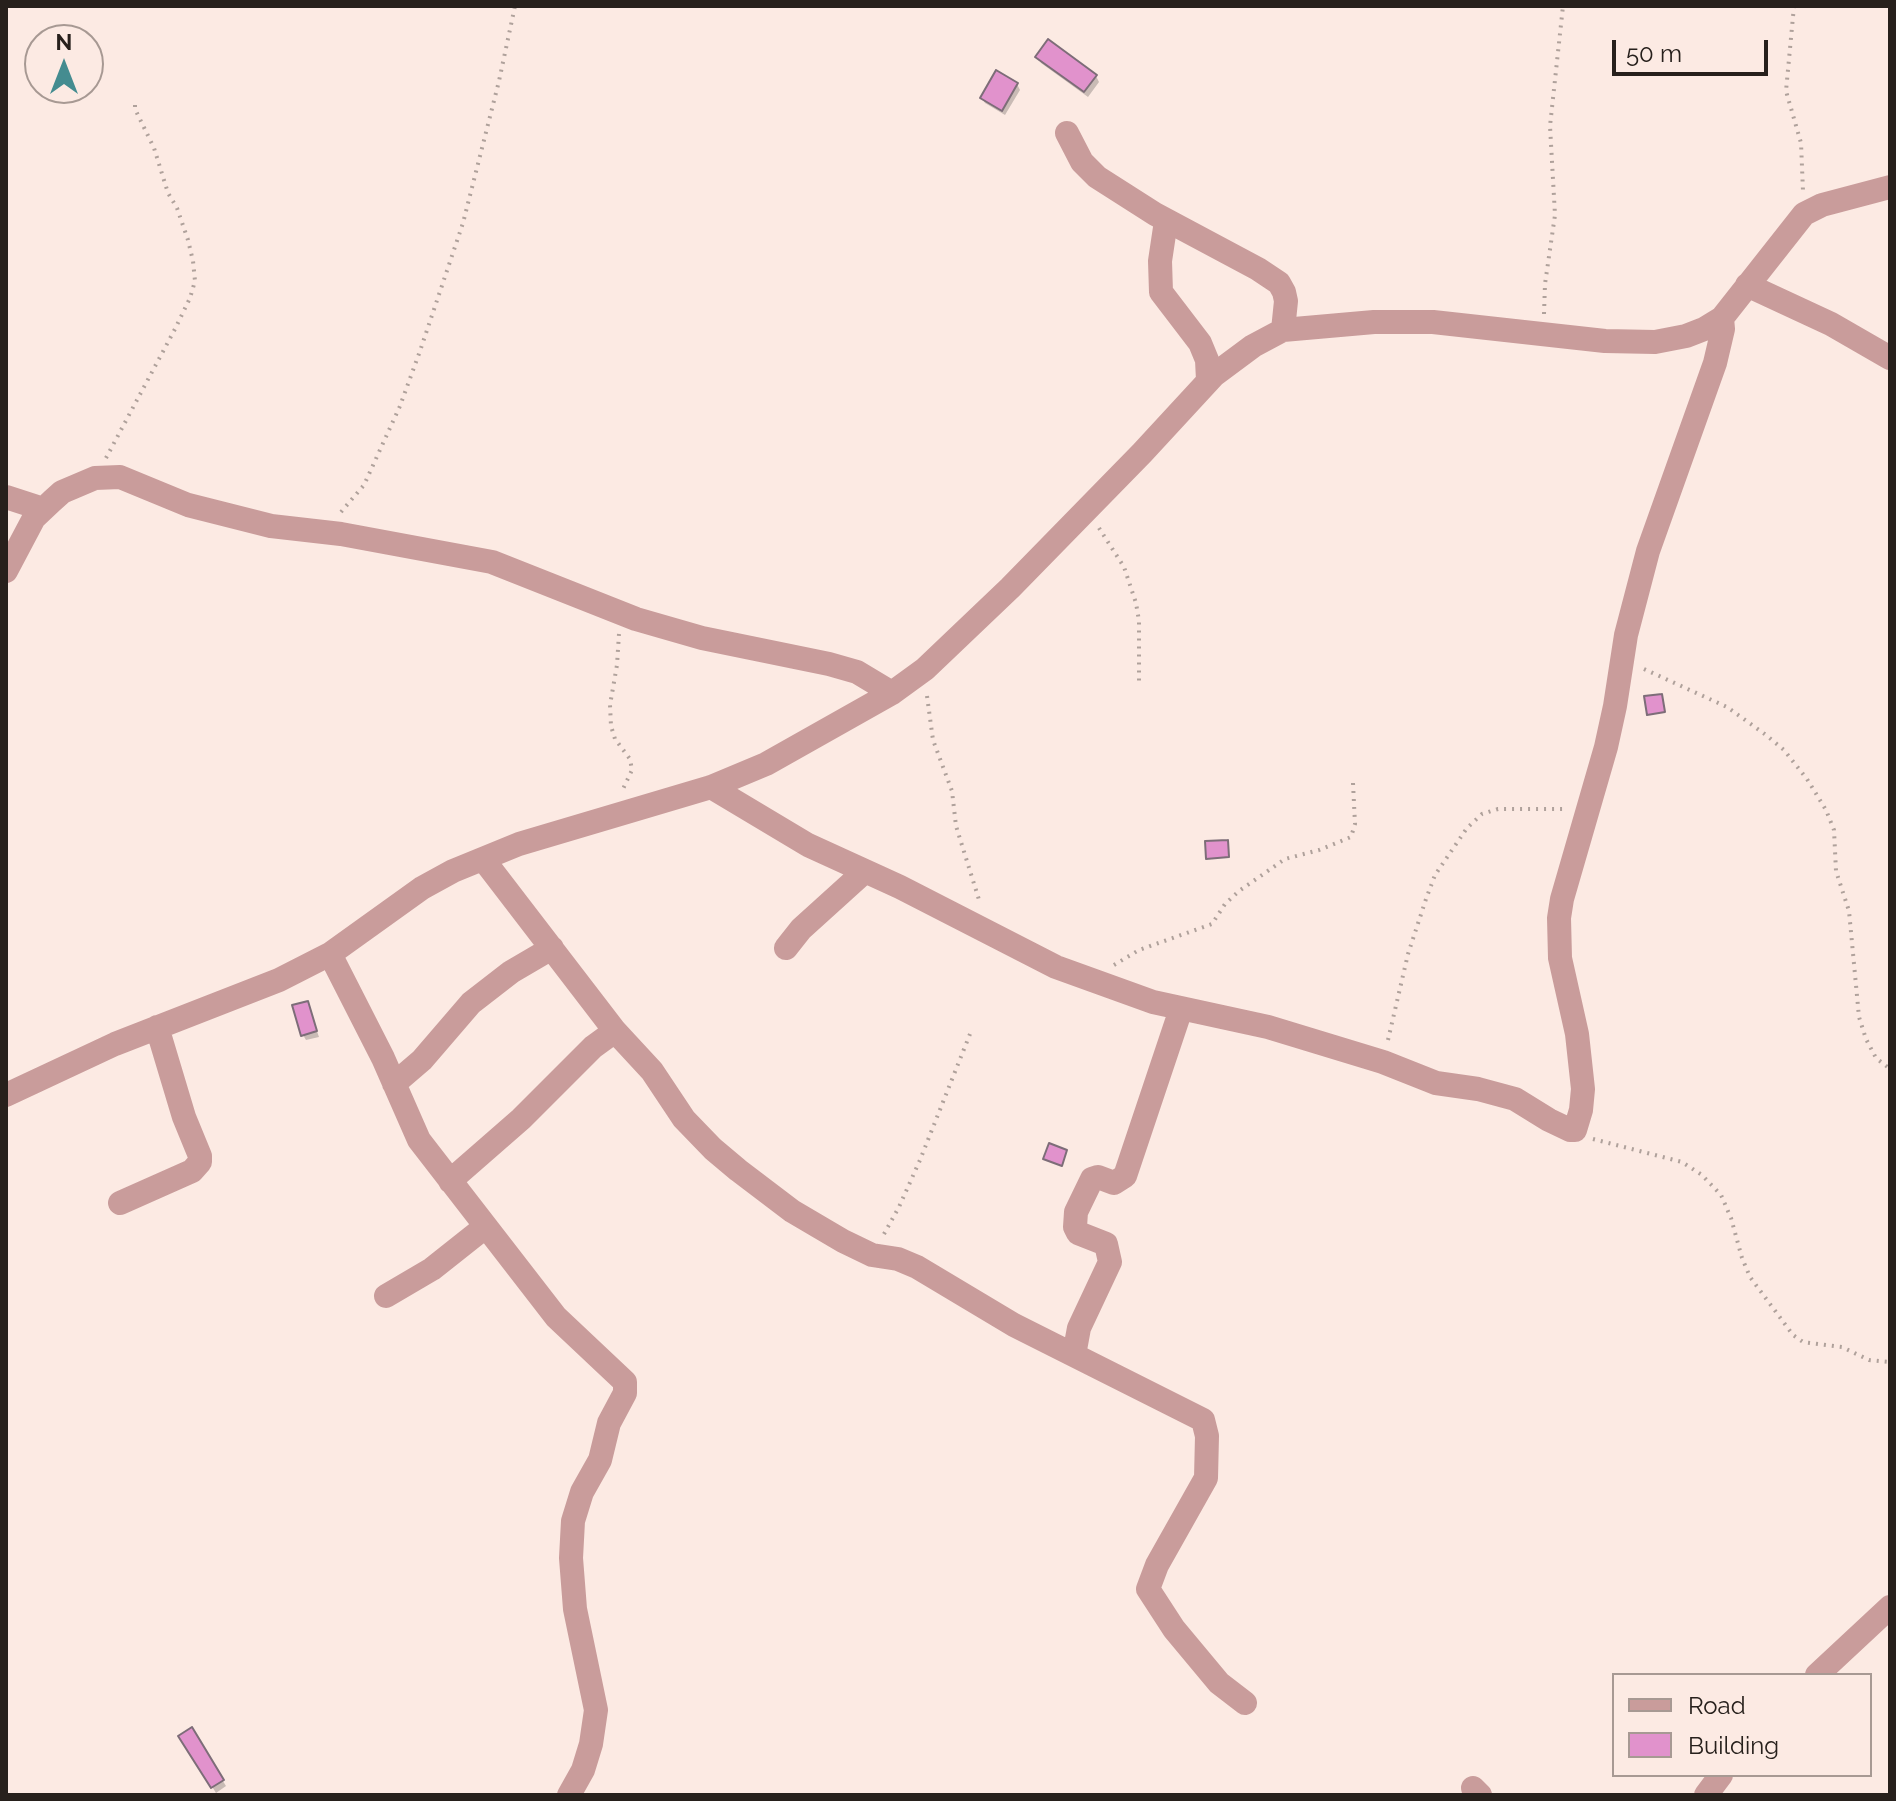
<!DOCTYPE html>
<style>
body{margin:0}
#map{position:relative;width:1896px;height:1801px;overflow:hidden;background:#fceae3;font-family:Raleway,sans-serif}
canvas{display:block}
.frame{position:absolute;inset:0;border:8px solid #27201c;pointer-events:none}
.legend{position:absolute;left:1612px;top:1673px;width:260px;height:104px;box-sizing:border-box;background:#fceae3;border:2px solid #a79993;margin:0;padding:10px 14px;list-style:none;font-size:24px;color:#27201c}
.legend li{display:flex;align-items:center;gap:16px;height:40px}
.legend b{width:40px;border:2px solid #a79993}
.north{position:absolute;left:24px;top:24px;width:80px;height:80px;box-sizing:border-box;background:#fceae3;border:2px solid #a79993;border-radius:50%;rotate:0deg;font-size:22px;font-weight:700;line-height:32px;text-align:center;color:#27201c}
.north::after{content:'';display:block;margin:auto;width:28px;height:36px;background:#448c90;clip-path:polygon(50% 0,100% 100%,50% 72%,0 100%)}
.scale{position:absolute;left:1612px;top:40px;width:156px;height:36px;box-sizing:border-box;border:4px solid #27201c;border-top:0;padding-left:10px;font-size:24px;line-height:28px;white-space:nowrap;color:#27201c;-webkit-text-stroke:6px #fceae3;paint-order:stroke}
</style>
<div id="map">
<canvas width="1896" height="1801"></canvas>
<div class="frame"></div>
<ul class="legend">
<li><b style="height:10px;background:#c99c9b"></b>Road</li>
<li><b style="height:22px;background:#e192cc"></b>Building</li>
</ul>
<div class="north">N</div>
<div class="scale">50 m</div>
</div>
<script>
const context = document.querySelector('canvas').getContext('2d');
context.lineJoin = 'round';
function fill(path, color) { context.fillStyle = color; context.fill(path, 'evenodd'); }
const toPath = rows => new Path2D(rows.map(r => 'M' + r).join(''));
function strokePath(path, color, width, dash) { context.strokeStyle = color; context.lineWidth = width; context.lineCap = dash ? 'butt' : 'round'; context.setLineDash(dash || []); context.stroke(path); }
const shadow = toPath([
 [1038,57,1096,76,1099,82,1088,97,1041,63],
 [1017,84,1020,90,1005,115,985,103,982,98],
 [307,1003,319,1037,306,1040,303,1035],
 [191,1730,226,1786,216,1793,181,1736]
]);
const building = toPath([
 [1048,39,1097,75,1084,92,1035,57,1048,39],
 [996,70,1018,83,1002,111,980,98,996,70],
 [1662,694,1665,712,1647,715,1644,696,1662,694],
 [1228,840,1229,857,1206,859,1205,841,1228,840],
 [308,1001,317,1031,301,1036,292,1005,308,1001],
 [1049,1143,1067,1150,1062,1166,1043,1159,1049,1143],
 [192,1727,224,1780,211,1788,178,1736,192,1727]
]);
const path = toPath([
 [1794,6,1786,91,1801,143,1803,191],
 [1544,314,1545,284,1555,215,1550,126,1563,6],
 [106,458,175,329,190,298,195,281,193,261,188,240,177,208,168,193,154,148,135,109,135,101],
 [341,512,364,485,400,406,420,351,463,223,499,81,515,6],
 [1099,528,1124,567,1136,603,1139,621,1139,682],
 [619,634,617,665,610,705,611,726,615,739,630,759,632,770,623,789],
 [1644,669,1727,707,1766,735,1784,750,1807,779,1826,810,1834,830,1836,871,1849,911,1859,1017,1866,1039,1876,1058,1890,1069],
 [927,696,933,740,952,791,956,826,980,903],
 [1114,965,1139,950,1212,924,1225,904,1239,891,1285,859,1319,850,1351,837,1355,824,1353,783],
 [1388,1040,1408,954,1426,899,1435,875,1467,828,1482,814,1498,809,1566,809],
 [1593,1139,1682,1162,1702,1175,1721,1195,1731,1218,1742,1258,1750,1277,1793,1335,1803,1342,1842,1347,1869,1360,1890,1362],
 [884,1234,899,1207,920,1160,970,1034]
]);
const street = toPath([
 [1067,133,1082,162,1097,177,1155,214,1258,269,1279,283,1284,292,1286,301,1283,330],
 [1166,221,1160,261,1161,292,1200,343,1207,360,1208,380],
 [1747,285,1831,324,1890,358],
 [6,497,43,509],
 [6,571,34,518,52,501,62,492,95,478,120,477,188,505,271,526,341,534,492,562,636,619,702,638,829,664,857,672,892,693],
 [711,787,808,845,900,887,1056,967,1153,1002,1268,1027,1383,1062,1436,1083,1478,1089,1515,1099,1549,1120,1570,1130,1575,1130,1581,1110,1583,1089,1577,1034,1560,958,1559,918,1562,899,1606,747,1615,706,1626,635,1648,551,1715,363,1723,329,1722,318],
 [483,859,615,1031,652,1071,684,1119,713,1149,738,1170,792,1211,843,1241,872,1255,898,1259,917,1267,1014,1325,1203,1420,1207,1436,1206,1478,1157,1565,1148,1589,1174,1629,1219,1683,1245,1703],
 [786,948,801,929,864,872],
 [330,954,383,1058,419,1140,556,1317,625,1382,625,1393,609,1423,600,1460,582,1492,573,1521,571,1558,575,1609,596,1710,591,1744,583,1770,569,1795],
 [394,1084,422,1060,471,1003,511,972,552,948],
 [6,1095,115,1044,279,980,330,954,422,888,453,871,519,844,711,787,766,764,892,693,925,669,1010,588,1142,453,1214,375,1253,346,1283,330,1374,322,1433,322,1605,341,1655,342,1686,336,1704,329,1722,318,1804,214,1822,205,1890,187],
 [450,1181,521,1119,593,1047,615,1031],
 [120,1203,192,1171,200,1162,200,1156,184,1117,157,1027],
 [386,1296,432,1269,485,1227],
 [1074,1355,1079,1328,1110,1262,1106,1244,1078,1233,1075,1227,1076,1212,1092,1179,1098,1177,1114,1183,1125,1176,1181,1009],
 [1817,1675,1890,1607],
 [1473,1788,1480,1795],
 [1706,1795,1721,1775]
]);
fill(shadow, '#0003');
fill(building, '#e192cc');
strokePath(building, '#7d6d78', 2);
strokePath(path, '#afa19b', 4, [2, 6]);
strokePath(street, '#c99c9b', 24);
</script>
